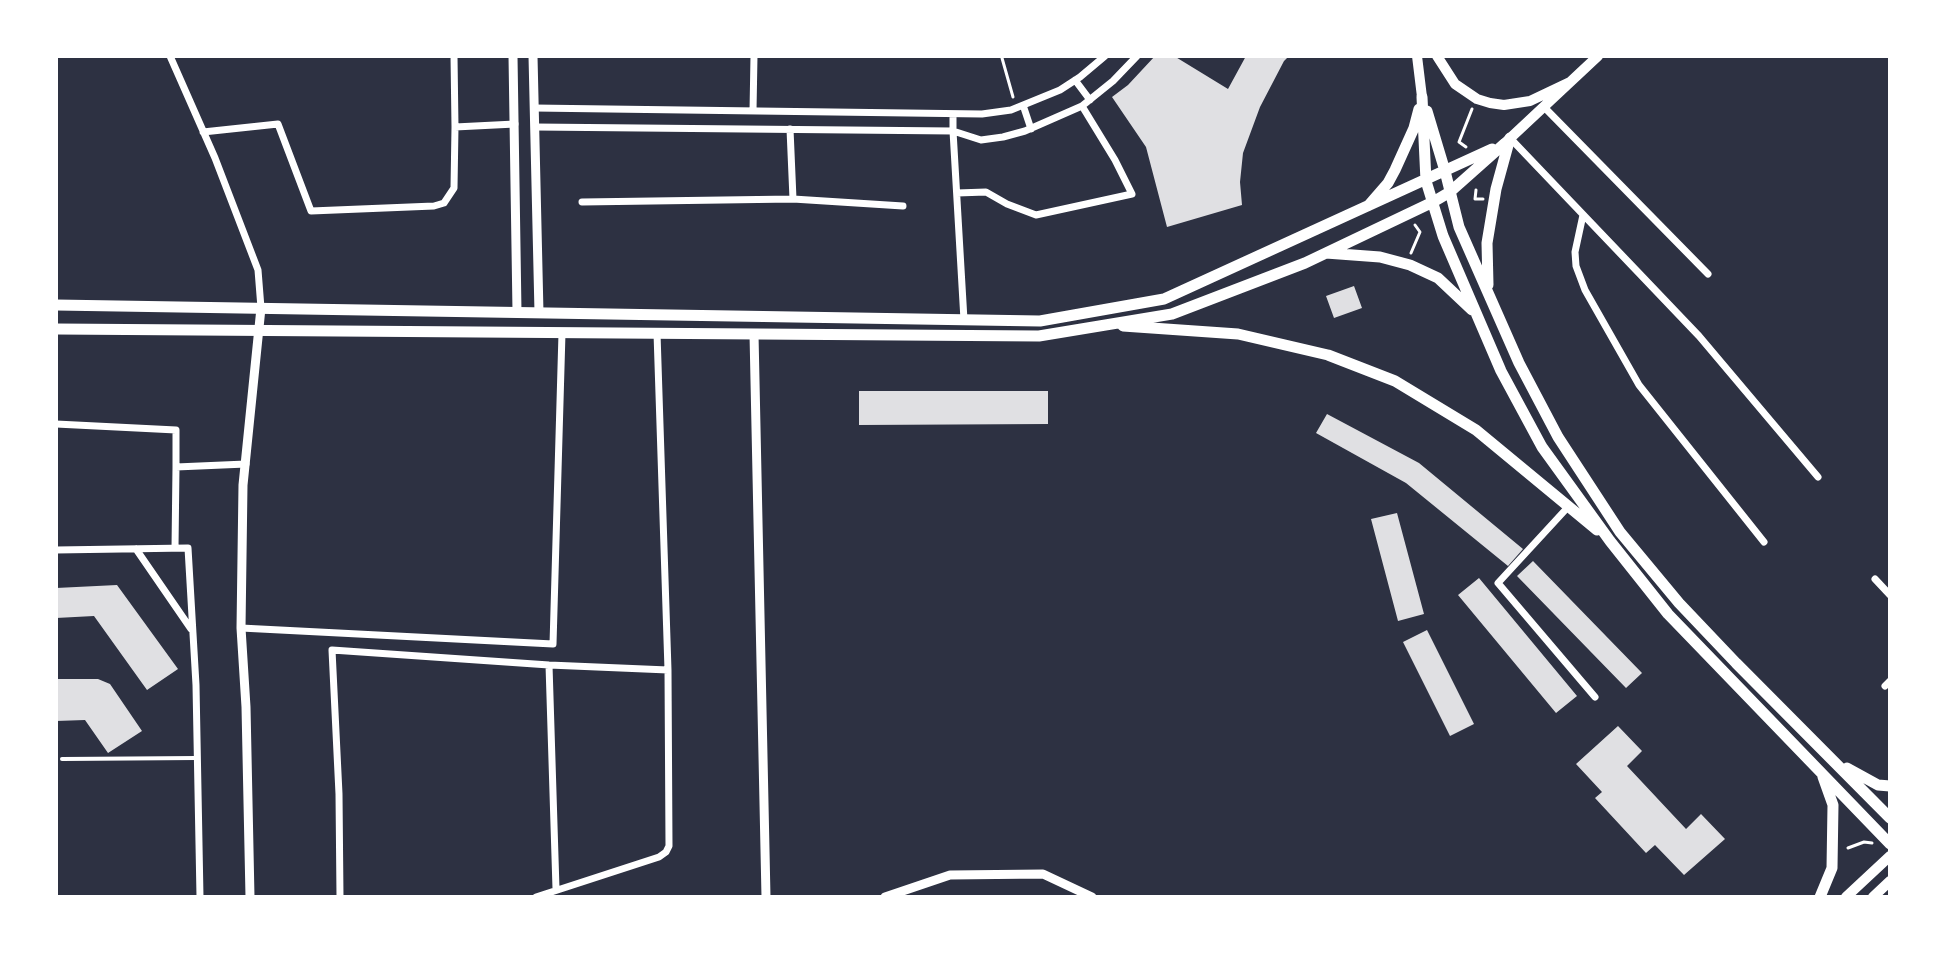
<!DOCTYPE html>
<style>
body{margin:0}
#map{position:relative;width:1946px;height:953px;overflow:hidden;background:#2d3142;font-family:Lora,serif}
canvas{display:block}
.frame{position:absolute;inset:0;border:58px solid #fff;pointer-events:none}
</style>
<div id="map">
<canvas width="1946" height="953"></canvas>
<div class="frame"></div>
</div>
<script>
const context = document.querySelector('canvas').getContext('2d');
context.lineJoin = 'round';
function fill(path, color) { context.fillStyle = color; context.fill(path, 'evenodd'); }
const toPath = rows => new Path2D(rows.map(r => 'M' + r).join(''));
function strokePath(path, color, width, dash) { context.strokeStyle = color; context.lineWidth = width; context.lineCap = dash ? 'butt' : 'round'; context.setLineDash(dash || []); context.stroke(path); }
const building = toPath([
 [1155,56,1174,56,1228,89,1246,56,1289,56,1284,61,1260,107,1243,153,1240,182,1242,205,1167,227,1146,147,1112,97,1128,85],
 [1354,286,1362,308,1334,318,1326,296],
 [859,391,1048,391,1048,424,859,425],
 [1327,414,1419,463,1523,549,1508,566,1406,483,1316,433],
 [1397,513,1424,614,1398,621,1371,519],
 [1533,561,1642,673,1626,688,1517,576],
 [1479,578,1577,696,1556,713,1458,595],
 [117,585,178,669,147,690,94,616,56,618,56,588],
 [1427,630,1474,724,1450,736,1403,642],
 [56,679,98,679,110,684,142,731,108,753,85,720,56,721],
 [1618,726,1642,751,1627,766,1686,829,1701,814,1725,839,1684,875,1655,845,1646,853,1595,798,1602,792,1576,764]
]);
const path = toPath([
 [1002,58,1013,97],
 [1466,147,1459,142,1472,109],
 [1476,190,1475,199,1483,199],
 [1411,253,1420,232,1415,225],
 [1848,848,1864,842,1872,843]
]);
const service = toPath([
 [62,759,197,758]
]);
const minor = toPath([
 [170,56,215,158,258,270,261,308],
 [454,56,455,127,515,124],
 [1075,80,1090,100],
 [1023,105,1031,129],
 [1544,107,1708,274],
 [534,108,982,114,1011,110,1060,90,1080,77,1105,56],
 [753,111,754,56],
 [953,114,953,131,981,140,1003,137,1025,131,1082,106,1113,81,1137,56],
 [535,127,953,131,964,320],
 [203,132,278,124,311,211,434,206,444,203,454,188,455,127],
 [1510,138,1699,336,1818,477],
 [957,193,986,192,1007,204,1036,215,1132,194,1115,160,1082,106],
 [793,199,903,206],
 [582,202,793,199,790,129],
 [1583,215,1575,252,1576,266,1585,290,1639,385,1764,542],
 [56,424,176,430,176,467],
 [1568,507,1498,583,1595,697],
 [175,548,176,467,246,464],
 [136,549,191,629],
 [56,550,188,548,196,685,200,897],
 [1875,579,1890,595],
 [241,628,553,644,562,333],
 [549,665,556,889],
 [1885,686,1890,681],
 [340,897,339,794,332,650,549,665,668,670],
 [536,897,659,857,666,852,669,846,668,670,657,333]
]);
const tertiary = toPath([
 [513,56,517,312],
 [533,56,539,313],
 [754,334,766,897],
 [250,897,246,707,241,628,243,485,261,308],
 [885,897,950,875,1043,874,1092,897]
]);
const secondary = toPath([
 [1417,56,1422,97],
 [1437,56,1455,84,1477,99,1490,103,1504,105,1530,101,1570,82],
 [1505,143,1598,56],
 [1846,897,1890,856],
 [1873,897,1890,881]
]);
const primary = toPath([
 [1422,97,1426,181,1443,236,1501,371,1542,447,1610,541,1668,614,1890,844],
 [1427,111,1445,171,1459,227,1519,363,1558,437,1620,532,1679,603,1736,663,1890,818],
 [1368,206,1388,183,1395,170,1414,128,1419,109],
 [1326,253,1380,257,1410,265,1438,278,1472,310],
 [1488,285,1487,243,1496,189,1510,138],
 [56,305,1040,321,1164,299,1492,149],
 [1123,326,1238,334,1328,355,1395,381,1476,430,1597,530],
 [56,329,1039,336,1172,314,1305,263,1433,202,1450,192,1504,144],
 [1847,768,1878,785,1890,786],
 [1820,897,1832,868,1833,805,1823,777]
]);
fill(building, '#e0e0e3');
strokePath(path, '#fff', 3);
strokePath(service, '#fff', 4);
strokePath(minor, '#fff', 7);
strokePath(tertiary, '#fff', 9);
strokePath(secondary, '#fff', 10);
strokePath(primary, '#fff', 11);
</script>
